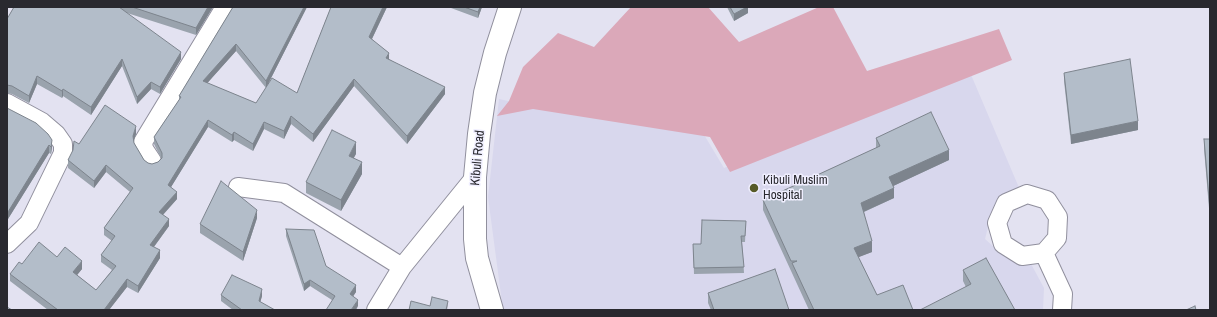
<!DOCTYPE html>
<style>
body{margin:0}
#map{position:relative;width:1217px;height:317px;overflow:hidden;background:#e3e2f1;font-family:"Archivo Narrow",sans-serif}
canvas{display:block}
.frame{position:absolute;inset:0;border:8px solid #29292f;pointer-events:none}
</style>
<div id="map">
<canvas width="1217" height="317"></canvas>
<div class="frame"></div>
</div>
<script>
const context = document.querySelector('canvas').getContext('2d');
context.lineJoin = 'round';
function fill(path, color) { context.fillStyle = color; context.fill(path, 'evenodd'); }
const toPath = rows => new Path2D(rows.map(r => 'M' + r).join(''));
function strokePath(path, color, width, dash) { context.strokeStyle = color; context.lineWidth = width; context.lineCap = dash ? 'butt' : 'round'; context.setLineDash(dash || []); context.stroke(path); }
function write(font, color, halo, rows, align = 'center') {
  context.font = font + ' "Archivo Narrow",sans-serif'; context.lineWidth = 3; context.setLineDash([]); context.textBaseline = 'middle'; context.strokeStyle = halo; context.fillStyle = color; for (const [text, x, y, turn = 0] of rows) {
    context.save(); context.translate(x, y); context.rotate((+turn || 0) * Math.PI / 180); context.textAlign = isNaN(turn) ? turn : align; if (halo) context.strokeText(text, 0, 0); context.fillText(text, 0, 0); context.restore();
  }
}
const built = toPath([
 [969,70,1020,190,990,219,985,239,1005,257,1030,262,1044,288,1043,310,503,310,488,197,499,99,526,105,703,133,724,168]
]);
const green = toPath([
 [631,7,708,7,739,42,819,7,833,7,867,71,999,29,1012,60,730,172,710,137,533,109,497,116,509,101,523,67,558,33,594,47]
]);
const minor = toPath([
 [7,103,42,122,56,134,63,144,63,153,29,223,7,244],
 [152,161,144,149,143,142,225,7],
 [238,187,284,193,402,267],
 [1027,194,1047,200,1058,217,1057,238,1044,253,1022,256,1003,244,997,223,1006,203,1027,194],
 [1044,253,1063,294,1062,310],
 [376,310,402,267,475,177]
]);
const tertiary = toPath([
 [492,310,477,258,475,239,475,177,479,134,485,93,495,53,510,7]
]);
const wall = toPath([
 [14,7,213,7,196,35,127,13,181,59,160,94,151,89,137,104,122,66,91,115,63,96,62,98,37,84,29,103,12,94,7,93,7,19],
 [233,7,307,7,266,88,236,51,207,83,256,103,297,93,331,7,387,7,372,39,389,59,445,94,407,144,354,86,313,142,291,124,284,139,264,129,253,151,234,140,232,142,208,127,171,187,177,199,163,215,169,226,154,247,160,258,138,293,127,287,109,310,48,310,10,281,10,274,22,264,57,257,82,269,77,275,96,290,112,270,101,262,101,255,112,241,104,235,104,228,130,192,106,172,94,188,68,168,68,160,79,144,136,134,133,141,134,143,144,160,148,163,152,164,158,162,161,158,154,144,154,137,179,100,179,96],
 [451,7,482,7,478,18,451,8],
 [727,7,748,7,748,13,734,21],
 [1064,73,1138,130,1071,144,1064,81],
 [7,108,52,147,51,154,49,153,8,219,7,218],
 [876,138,949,160,893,186,894,198,864,212,872,252,858,257,877,295,913,310,809,310,763,210,763,200,876,148],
 [1204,139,1210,139,1210,220,1204,149],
 [356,154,353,158,362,174,341,211,306,193,306,182],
 [257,218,243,261,200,233,200,224],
 [746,221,745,242,742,242,744,273,694,274,693,244,701,244],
 [286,229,326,266,356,292,353,296,358,306,332,300,310,286,304,291,286,236],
 [963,270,1015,310,966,287,963,281],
 [708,293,789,310,711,310,708,303],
 [221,295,262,296,260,302,275,310,233,310,221,301]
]);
const shadedWall = toPath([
 [208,7,213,7,196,35,196,28],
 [304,7,307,7,266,88,266,81],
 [383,7,387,7,369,45,369,37],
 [480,7,482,7,478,18,478,12],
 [747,7,748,7,748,13,734,21,734,14],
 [236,44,236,51,203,88,203,81],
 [181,52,181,59,160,94,160,87],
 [389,53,389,60,386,58],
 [122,59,122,66,91,115,91,107],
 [37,76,37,84,29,103,29,96],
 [354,79,354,86,313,142,313,134],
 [151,82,151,89,137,104,137,97],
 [445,87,445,94,407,144,407,136],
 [63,89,63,96,62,98,62,91],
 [291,116,291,124,284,139,284,131],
 [208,120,208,127,168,192,168,185],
 [1138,121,1138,130,1071,144,1071,135],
 [264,122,264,129,253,151,253,144],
 [136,126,136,134,133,143,133,136],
 [234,132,234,140,232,142,232,135],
 [52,140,52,147,51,154,51,147],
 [356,142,356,154,349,167,349,156],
 [49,145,49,153,8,219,8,212],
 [949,150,949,160,889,188,889,177],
 [362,162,362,174,341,211,341,200],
 [106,165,106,172,94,188,94,181],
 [894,188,894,198,861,213,861,203],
 [177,192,177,199,159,219,159,212],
 [257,210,257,218,243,261,243,252],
 [169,219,169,226,150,252,150,245],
 [872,241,872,252,854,259,854,248],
 [160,250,160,258,138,293,138,286],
 [82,261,82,269,73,280,73,272],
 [127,279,127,287,109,310,104,310],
 [310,280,310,286,304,291,304,284],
 [356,285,356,292,350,301,350,294],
 [262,289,262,296,259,307,259,301],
 [358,300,358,306,356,310,351,310],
 [448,301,447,310,446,310]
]);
const building = toPath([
 [14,7,119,7,181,52,160,87,151,82,137,97,122,59,91,107,63,89,62,91,37,76,29,96,12,86,7,85,7,19,14,7],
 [132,7,208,7,196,28,132,7],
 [233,7,304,7,266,81,236,44,203,81,256,103,272,78,297,93,331,7,383,7,369,37,389,53,386,58,445,87,407,136,354,79,313,134,291,116,284,131,264,122,253,144,234,132,232,135,208,120,168,185,177,192,159,212,169,219,150,245,160,250,138,286,127,279,104,310,58,310,10,274,19,262,22,264,39,242,57,257,65,247,82,261,73,272,96,290,116,266,101,255,115,236,104,228,133,188,106,165,94,181,68,160,73,150,74,141,79,144,105,105,136,126,133,136,134,143,144,160,148,163,152,164,158,162,162,158,162,153,154,137,181,97,179,96,233,7],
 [464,7,480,7,478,12,464,7],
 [730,7,747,7,734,14,730,7],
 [1130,59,1138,121,1071,135,1064,73,1130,59],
 [7,108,36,123,48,134,52,140,51,147,49,145,8,212,7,211,7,108],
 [931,112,949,150,889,177,894,188,861,203,872,241,854,248,877,295,903,285,913,310,814,310,792,263,797,261,791,261,763,200,880,146,876,138,931,112],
 [332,130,356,142,349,156,362,162,341,200,306,182,332,130],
 [1204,139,1210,139,1210,210,1204,139],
 [221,181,257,210,243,252,200,224,221,181],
 [702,220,746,221,745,236,741,236,744,267,694,268,693,244,701,244,702,220],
 [286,229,314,230,326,266,356,285,350,294,358,300,351,310,326,310,335,296,310,280,304,284,286,229],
 [986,258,1015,310,920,310,971,284,963,270,986,258],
 [775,269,789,310,714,310,708,293,775,269],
 [232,275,262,289,259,301,275,310,242,310,221,295,232,275],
 [432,297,448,301,446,310,409,310,411,301,430,306,432,297],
 [1195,306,1196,310,1186,310,1195,306],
 [7,307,12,310,7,310,7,307]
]);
const markers = [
 [754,188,5,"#575b28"]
];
const streetNames = [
 ["Kibuli Road",478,158,-85]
];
const poiNames = [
 ["Kibuli Muslim",763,181],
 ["Hospital",763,196]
];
fill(built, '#d8d7ed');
fill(green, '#dba8b9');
strokePath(minor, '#908f9d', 20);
strokePath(tertiary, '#908f9d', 24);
strokePath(minor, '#fff', 18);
strokePath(tertiary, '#fff', 22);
fill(wall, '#9aa3ad');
fill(shadedWall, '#7d848d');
fill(building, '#b3bdc9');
strokePath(building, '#7d848d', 1);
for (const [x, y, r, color] of markers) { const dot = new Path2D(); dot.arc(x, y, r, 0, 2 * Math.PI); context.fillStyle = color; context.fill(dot); strokePath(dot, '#f0efff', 1.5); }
write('13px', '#29292f', '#f0efff', streetNames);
write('13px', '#29292f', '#f0efff', poiNames, 'left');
</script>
